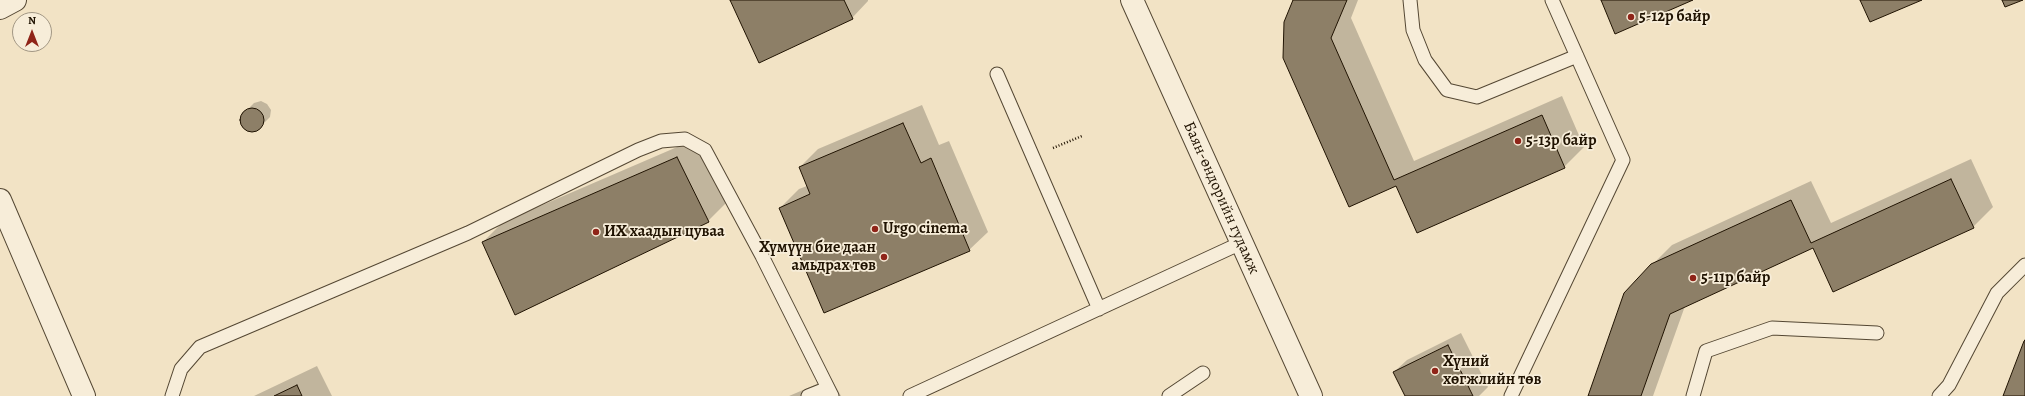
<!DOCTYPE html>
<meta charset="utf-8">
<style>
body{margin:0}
#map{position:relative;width:2025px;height:396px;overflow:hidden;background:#f2e3c5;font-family:Alegreya,serif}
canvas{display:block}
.north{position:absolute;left:12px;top:12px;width:40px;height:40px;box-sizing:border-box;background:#f7edd9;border:1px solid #a19683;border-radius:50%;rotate:0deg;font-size:11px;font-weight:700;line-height:16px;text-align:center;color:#201302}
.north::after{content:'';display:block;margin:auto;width:14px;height:18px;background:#8f2418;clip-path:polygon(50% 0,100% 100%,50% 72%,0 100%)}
</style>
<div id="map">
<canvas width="2025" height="396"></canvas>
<div class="north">N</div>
</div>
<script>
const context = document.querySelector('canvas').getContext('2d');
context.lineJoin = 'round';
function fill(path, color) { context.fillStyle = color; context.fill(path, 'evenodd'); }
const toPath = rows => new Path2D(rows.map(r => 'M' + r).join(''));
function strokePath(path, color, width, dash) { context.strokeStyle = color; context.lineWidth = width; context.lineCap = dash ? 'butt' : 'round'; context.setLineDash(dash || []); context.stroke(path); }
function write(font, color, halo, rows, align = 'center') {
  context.font = font + ' Alegreya,serif'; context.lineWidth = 3.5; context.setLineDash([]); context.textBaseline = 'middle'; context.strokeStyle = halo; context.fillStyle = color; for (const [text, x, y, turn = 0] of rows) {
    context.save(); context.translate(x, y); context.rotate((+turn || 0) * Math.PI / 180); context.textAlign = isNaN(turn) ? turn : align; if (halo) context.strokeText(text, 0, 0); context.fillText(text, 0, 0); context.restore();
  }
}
const shadow = toPath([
 [731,0,868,0,868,1,852,18],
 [1294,0,1358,0,1351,18,1414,161,1562,96,1584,147,1564,167,1397,185,1350,205],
 [261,101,267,104,271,110,270,117,257,130,251,131,244,128,241,122,242,115,254,103],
 [922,105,939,145,949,141,988,232,969,250,780,208,799,189,807,186,800,167,818,149],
 [698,138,728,201,708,221,483,242,503,222],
 [1971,159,1993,207,1973,227,1814,247,1685,306,1653,396,1589,396,1652,265,1672,245,1811,181,1831,223],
 [1461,333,1488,387,1479,396,1406,396,1394,372,1407,360],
 [317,366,332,396,254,396],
 [831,378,841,396,789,396]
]);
const building = toPath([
 [730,0,844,0,853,19,759,63,730,0],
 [1293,0,1347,0,1331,38,1394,180,1542,115,1565,168,1417,233,1396,186,1349,207,1283,58,1284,22,1293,0],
 [1601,0,1693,0,1615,34,1601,0],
 [1860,0,1922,0,1870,22,1860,0],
 [2002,0,2023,0,2005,7,2002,0],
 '240 120a12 12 0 1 1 24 0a12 12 0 1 1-24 0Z',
 [903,123,921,163,931,158,970,251,824,313,779,208,810,194,799,167,903,123],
 [677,157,709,222,515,315,482,242,677,157],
 [1951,179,1974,228,1833,292,1813,248,1670,314,1641,396,1588,396,1624,293,1651,264,1791,200,1811,243,1951,179],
 [2025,340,2025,396,2003,396,2024,341,2025,340],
 [1448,345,1473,396,1405,396,1393,372,1448,345],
 [297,385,302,396,274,396,297,385]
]);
const path = toPath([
 [1053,148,1082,136]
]);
const lane = toPath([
 [1410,0,1413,30,1425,60,1447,90,1477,97,1577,56],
 [997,74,1099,309],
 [172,396,181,369,200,347,468,233,638,150,661,141,685,139,705,150,762,256,828,388],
 [808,396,828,388,832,396],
 [910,396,1241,243],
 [1169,396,1203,373],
 [1511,396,1623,160,1552,0],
 [1693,396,1706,351,1772,328,1877,333],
 [1939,396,1949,385,1997,293,2025,265]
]);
const street = toPath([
 [1132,0,1311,396],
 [0,8,15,0],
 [0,200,84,396]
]);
const markers = [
 [1631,17,4,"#8f2418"],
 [1518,141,4,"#8f2418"],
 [875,229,4,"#8f2418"],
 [596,232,4,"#8f2418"],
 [884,257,4,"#8f2418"],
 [1693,278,4,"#8f2418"],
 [1435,371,4,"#8f2418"]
];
const poiNames = [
 ["5-12р байр",1639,17],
 ["5-13р байр",1526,141],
 ["Urgo cinema",883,229],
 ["ИХ хаадын цуваа",604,232],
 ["Хүмүүн бие даан",876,248,"right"],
 ["амьдрах төв",876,266,"right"],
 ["5-11р байр",1701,278],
 ["Хүний",1443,362],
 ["хөгжлийн төв",1443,380]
];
const streetNames = [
 ["Баян-өндорийн гудамж",1221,198,66]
];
fill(shadow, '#0003');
fill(building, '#8d7f67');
strokePath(building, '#201302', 1);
strokePath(lane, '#544733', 15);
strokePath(street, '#544733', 24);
strokePath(path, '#201302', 2.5, [1, 2]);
strokePath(lane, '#f7edd9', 13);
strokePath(street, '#f7edd9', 22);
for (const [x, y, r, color] of markers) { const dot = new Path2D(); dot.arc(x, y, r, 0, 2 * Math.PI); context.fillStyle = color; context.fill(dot); strokePath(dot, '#f7edd9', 1.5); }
write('bold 16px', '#201302', '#f7edd9', poiNames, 'left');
write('16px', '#201302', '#f7edd9', streetNames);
</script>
